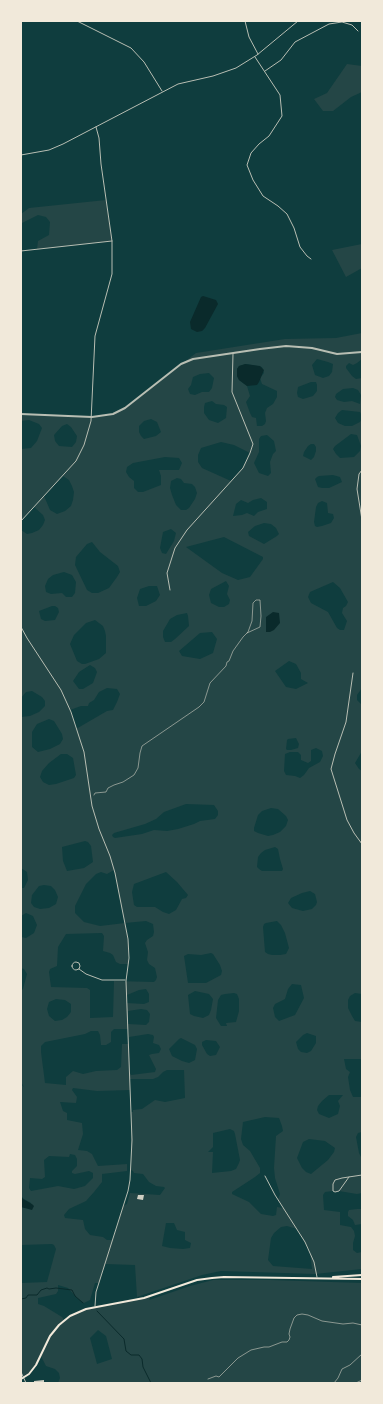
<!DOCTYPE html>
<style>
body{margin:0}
#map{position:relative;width:383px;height:1404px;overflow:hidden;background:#0f3d3e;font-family:"PT Sans Narrow",sans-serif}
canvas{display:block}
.frame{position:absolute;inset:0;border:22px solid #f1e9da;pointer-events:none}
</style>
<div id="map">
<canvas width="383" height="1404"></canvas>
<div class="frame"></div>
</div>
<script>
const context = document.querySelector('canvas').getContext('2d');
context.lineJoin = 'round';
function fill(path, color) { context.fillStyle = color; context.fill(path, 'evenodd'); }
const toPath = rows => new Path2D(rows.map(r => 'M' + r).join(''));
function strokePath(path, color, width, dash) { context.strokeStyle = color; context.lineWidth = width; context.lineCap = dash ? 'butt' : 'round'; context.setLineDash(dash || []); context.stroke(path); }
const green = toPath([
 [347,64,362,66,362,92,351,97,333,111,323,111,314,99,327,93],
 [106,200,112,241,37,249,38,241,49,235,50,222,46,217,38,215,22,223,21,214,29,208],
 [362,244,362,268,346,277,332,250],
 [362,333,362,359,357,363,353,365,349,363,346,366,346,368,352,376,356,379,362,378,362,416,360,412,342,410,338,413,335,418,338,423,345,426,352,426,360,422,362,418,362,688,357,695,357,700,362,705,362,751,355,763,359,769,362,771,362,994,355,993,350,996,348,1000,348,1008,352,1016,355,1021,362,1022,362,1059,344,1059,346,1069,350,1072,348,1077,350,1090,353,1097,362,1097,362,1132,358,1133,356,1137,359,1153,362,1159,362,1193,357,1194,339,1191,337,1192,333,1191,325,1192,323,1195,324,1210,340,1212,340,1225,351,1227,354,1231,355,1236,353,1243,353,1250,357,1253,362,1252,362,1269,315,1274,221,1271,202,1275,137,1297,135,1265,105,1264,99,1283,95,1283,90,1300,84,1303,77,1298,68,1288,58,1285,58,1291,56,1294,38,1298,38,1304,44,1306,62,1317,64,1320,86,1309,151,1296,149,1300,190,1286,213,1280,271,1280,362,1283,362,1383,58,1383,60,1378,59,1373,55,1369,46,1366,41,1356,36,1365,24,1378,21,1372,21,1283,47,1282,56,1249,54,1245,52,1244,21,1245,21,1207,25,1208,31,1203,24,1199,21,1196,21,1084,24,1087,21,1082,21,991,23,989,27,974,24,969,21,968,21,937,26,938,34,933,37,925,33,916,26,913,21,916,21,888,24,888,28,880,27,872,21,868,21,717,30,716,39,712,45,706,45,701,42,697,32,691,26,692,21,698,21,705,21,530,27,534,32,533,39,530,43,525,45,520,43,515,34,507,21,521,21,449,31,448,37,441,42,428,39,424,29,420,21,421,21,414,91,417,108,416,122,410,196,353,285,339,336,338],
 [317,359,328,362,333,364,332,372,329,376,323,378,315,375,312,365],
 [247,364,262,367,264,373,260,378,262,384,277,391,277,397,273,404,267,408,265,413,266,421,265,424,262,426,257,426,256,418,252,417,250,413,246,402,250,396,247,386,239,380,237,376,237,369,239,366],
 [209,373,214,378,212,388,209,392,202,392,195,395,190,394,188,389,191,385,193,377,200,374],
 [311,382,316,382,317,385,317,391,313,396,303,399,298,397,297,393,298,387],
 [353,388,358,390,361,395,360,404,352,401,344,402,337,400,335,397,336,394,343,389],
 [212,401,216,404,224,405,227,407,226,418,218,423,209,420,204,413,204,407,205,403],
 [151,419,157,422,161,432,156,436,144,439,141,436,139,432,139,426,144,421],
 [67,424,71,427,77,436,76,442,72,447,59,446,55,441,54,435,62,426],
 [351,434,357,435,361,446,360,451,354,457,340,458,336,454,333,449,335,446],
 [267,435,274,441,276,451,273,454,270,462,271,473,268,476,259,473,254,463,259,452,259,439,261,436],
 [221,442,234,445,250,453,243,468,231,481,202,468,198,462,198,455,201,448],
 [311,444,314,444,316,447,316,451,314,457,311,460,303,456,304,452,308,446],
 [165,457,179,458,182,463,179,470,159,470,161,476,161,485,143,492,138,492,134,488,134,481,129,477,126,472,127,467,133,463],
 [333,475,340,477,342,482,329,488,322,488,318,487,315,479,317,477,319,476],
 [63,476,69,480,72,486,74,492,73,500,71,506,65,511,57,514,50,510,44,496],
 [177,478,181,479,184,483,192,484,195,487,197,493,195,499,189,508,186,510,181,510,176,505,172,495,170,488,171,481],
 [261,498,267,502,267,509,258,512,254,516,247,513,242,515,233,516,236,504,241,500,248,503,253,500],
 [322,501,327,503,328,513,333,514,334,518,331,523,322,526,317,527,315,526,314,522,316,507,318,503],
 [264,523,271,524,276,528,279,534,277,536,264,544,249,536,248,532,255,526],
 [171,529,176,533,174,541,166,554,162,553,160,548,163,532],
 [224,537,263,557,263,559,250,577,238,580,222,573,186,547],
 [92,542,100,552,118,566,120,572,117,577,109,588,98,593,92,593,87,590,75,565,76,557,87,544],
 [64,572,72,575,76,582,75,593,72,597,66,597,62,593,51,594,46,592,45,586,48,579,53,575],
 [226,581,229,586,227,594,230,600,229,604,224,607,219,607,211,603,209,595,211,589],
 [333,582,340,588,348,602,346,606,343,608,342,613,347,621,344,630,340,630,337,628,328,612,311,603,308,597,310,592],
 [149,586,157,586,160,595,156,601,146,606,139,606,137,598,140,589],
 [52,606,55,606,58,608,59,612,55,620,45,621,41,619,39,611],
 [187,613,188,616,189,626,175,639,171,642,165,642,163,637,163,631,170,619,177,615],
 [95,620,103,626,105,631,106,636,106,653,99,659,85,664,82,664,77,661,70,644,74,635,86,623],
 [212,632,217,639,213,653,200,659,182,656,179,651,200,633],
 [289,661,296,664,301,673,301,679,308,683,296,689,286,687,275,671],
 [90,665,95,668,97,672,93,683,83,689,79,689,73,681,79,672],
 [107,688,117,689,120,694,117,702,113,710,107,711,76,729,70,710,81,706,88,706,89,703,94,700,99,692],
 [49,719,54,721,62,734,63,739,60,744,50,749,38,752,32,747,32,732,37,724],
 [296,738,299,744,298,748,291,750,287,750,286,749,287,740,288,739],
 [316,748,322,751,323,756,320,762,309,768,304,775,300,778,295,776,286,775,284,771,285,754,290,752,298,752,301,755,301,760,308,763,311,761,311,750],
 [61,754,67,754,73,758,76,775,74,778,56,784,49,785,43,782,40,777,42,771,49,763],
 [186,804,214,805,218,811,218,815,215,819,200,821,194,824,178,829,167,831,154,830,142,834,115,838,113,837,112,835,114,833,145,824,156,819,164,812],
 [271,808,278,809,286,816,288,820,286,826,280,832,273,835,268,836,258,833,254,831,254,828,258,815,262,811],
 [85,841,88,842,91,846,93,862,84,868,67,871,63,861,62,847],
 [275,847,278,849,280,859,283,869,282,871,262,871,259,869,257,867,258,857,261,853,265,850],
 [114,870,125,923,100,926,84,922,75,913,75,906,86,884,96,874,101,872,107,874],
 [166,872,177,882,188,895,186,898,182,899,176,910,169,914,163,912,155,907,137,907,134,905,132,892,134,884],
 [44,885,51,886,55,890,58,897,56,904,49,908,40,909,34,907,31,903,32,895,39,886],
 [310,891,315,894,317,902,316,905,312,909,303,911,292,908,288,903,291,898,302,893],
 [146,921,153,924,154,932,153,936,147,940,145,943,148,952,147,960,149,964,155,968,157,977,156,980,154,982,114,981,113,1017,90,1018,90,990,87,988,51,987,49,972,50,969,57,966,58,947,66,934,102,933,104,936,103,951,110,953,113,955,116,962,120,964,128,964,128,939,125,923],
 [277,921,281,925,285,933,289,948,286,954,280,955,272,955,268,954,265,952,263,927,264,924,266,923],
 [211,953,213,954,220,965,222,971,221,975,206,983,188,983,184,956,188,954,201,955],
 [292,984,301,985,304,998,295,1015,279,1021,275,1017,273,1008,275,1004,285,999,288,989],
 [146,989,149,994,149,1002,144,1004,127,1003,127,995,139,990],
 [195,991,209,994,213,999,211,1010,209,1015,203,1018,194,1016,190,1014,188,995],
 [234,993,237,994,239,999,239,1011,236,1022,226,1023,227,1026,221,1026,216,1018,218,1000,221,995,225,994],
 [56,999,65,1000,71,1004,71,1012,67,1017,62,1020,55,1021,49,1016,47,1009,49,1002],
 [141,1009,147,1010,150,1014,149,1022,146,1025,128,1024,128,1011],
 [114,1029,128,1029,129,1037,148,1034,153,1035,154,1037,153,1043,159,1045,161,1049,159,1053,152,1054,149,1055,156,1069,155,1072,131,1075,130,1073,129,1044,122,1044,121,1067,117,1070,96,1071,83,1074,73,1071,66,1077,66,1085,45,1083,41,1052,41,1046,45,1042,85,1034,91,1031,98,1031,100,1035,101,1045,106,1045,111,1042,111,1032],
 [307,1033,316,1036,316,1043,311,1051,307,1053,301,1052,298,1049,296,1042,303,1035],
 [181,1038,195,1045,197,1049,195,1060,189,1063,182,1061,172,1056,169,1049,179,1039],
 [206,1040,216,1041,220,1047,216,1055,210,1056,207,1054,202,1045,202,1042],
 [167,1070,184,1070,185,1098,165,1102,155,1100,142,1109,133,1110,133,1112,131,1112,131,1170,133,1171,134,1173,143,1174,149,1182,156,1186,164,1187,165,1188,160,1195,130,1193,127,1204,123,1206,113,1240,107,1240,103,1237,90,1235,85,1229,83,1220,65,1218,64,1215,69,1209,86,1201,94,1192,102,1182,102,1174,127,1171,127,1164,98,1166,92,1154,87,1151,78,1150,83,1134,82,1123,67,1120,67,1113,63,1111,60,1102,76,1103,77,1097,72,1090,73,1088,97,1091,130,1090,130,1079,153,1079,158,1077,163,1072],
 [329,1095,343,1095,338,1101,340,1106,338,1114,329,1118,319,1114,317,1110,318,1106,322,1101],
 [265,1117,279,1118,282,1126,283,1131,276,1136,274,1168,275,1178,280,1194,278,1200,283,1208,277,1207,276,1215,273,1216,261,1214,249,1202,232,1194,232,1192,255,1177,260,1173,260,1168,250,1151,243,1145,241,1139,243,1122],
 [230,1129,234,1131,235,1134,240,1160,239,1163,236,1169,231,1171,212,1173,213,1152,208,1152,213,1147,213,1133],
 [309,1139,325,1141,335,1148,334,1152,328,1160,311,1174,306,1172,302,1168,297,1158,303,1142],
 [70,1154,75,1155,77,1159,77,1166,72,1171,72,1173,75,1174,89,1171,93,1173,93,1178,85,1186,74,1189,58,1186,31,1191,29,1188,30,1178,42,1179,45,1177,44,1160,49,1156,69,1157],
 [166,1223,174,1223,177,1230,185,1232,185,1240,191,1243,190,1248,183,1249,170,1248,162,1246],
 [287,1226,297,1229,310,1251,312,1269,273,1266,268,1260,271,1238,274,1233,281,1227],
 [98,1330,106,1336,112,1359,97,1364,90,1338],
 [357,1209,362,1209,362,1224,355,1225,353,1220,348,1216,348,1212,349,1210]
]);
const water = toPath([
 [203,296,216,300,218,304,205,328,202,331,197,332,191,329,190,322,201,297],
 [245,364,260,366,264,370,259,382,257,385,247,386,239,380,237,376,237,369,239,366],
 [273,612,279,613,280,623,274,630,270,632,266,632,266,617],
 [21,1196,23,1199,32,1204,34,1206,32,1210,21,1207]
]);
const stream = toPath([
 [21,1299,26,1298,28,1295,37,1295,41,1290,47,1288,49,1289,56,1288,72,1290,75,1296,83,1303],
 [97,1311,124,1339,126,1351,131,1355,139,1355,142,1359,143,1367,151,1383]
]);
const building = toPath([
 [138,1195,144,1195,143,1200,137,1199],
 [44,1380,44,1383,34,1383,34,1381]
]);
const path = toPath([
 [94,795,95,793,106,792,108,788,114,785,123,782,134,775,138,768,140,753,142,746,199,707,204,702,210,683,226,666,227,662,229,661,233,651,243,637,248,632,252,621,253,603,256,600,260,600,261,616,260,627,247,633],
 [208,1379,216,1376,219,1377,238,1358,251,1350,264,1347,269,1347,282,1342,287,1342,289,1340,290,1337,289,1334,290,1329,294,1318,297,1315,302,1314,308,1315,322,1321,343,1324,353,1323,362,1325],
 [334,1383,338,1378,342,1369,350,1365,362,1354],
 [356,1383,362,1380]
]);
const minor = toPath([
 [77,21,131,48,144,62,162,91],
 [245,21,249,37,258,54],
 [255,57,280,95,282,116,269,136,259,144,251,153,247,165,253,180,263,196,278,206,287,214,294,228,300,247,307,256,311,259],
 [265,71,281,60,295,42,329,24,342,22,352,25,358,31],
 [21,155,49,150,63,144,178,84,213,76,236,68,257,55,298,21],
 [21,251,112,241],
 [362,470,359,474,357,489,362,520],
 [21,521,76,461,84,445,91,421,95,336,112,274,112,241,101,164,99,138,96,127],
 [170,590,167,573,175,548,187,530,243,468,250,453,253,444,232,392,233,354],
 [21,627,27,638,61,690,71,712,84,752,92,806,99,829,110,856,115,873,128,939,129,958,126,981,132,1140,130,1180,128,1191,96,1292,95,1306],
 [353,673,346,722,335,754,331,769,347,820,354,833,362,844],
 '72 966a4 4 0 1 1 8 0a4 4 0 1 1-8 0Z',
 [79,969,86,974,102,980,125,980],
 [265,1176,275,1195,305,1242,314,1262,317,1277],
 [349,1177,339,1191,335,1192,333,1191,333,1184,335,1180,342,1178,362,1175],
 [21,1372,26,1383]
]);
const tertiary = toPath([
 [21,414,92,417,113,414,125,408,181,364,193,359,260,349,286,346,312,348,337,354,362,352]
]);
const primary = toPath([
 [333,1277,362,1275],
 [21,1379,29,1374,36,1365,50,1336,59,1325,70,1316,86,1309,144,1298,197,1280,212,1278,224,1277,362,1279]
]);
fill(green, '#244646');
fill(water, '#0a2a2b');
strokePath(stream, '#0a2a2b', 1);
fill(building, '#cfcfc3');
strokePath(path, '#f1e9da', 0.5);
strokePath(minor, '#b8beb3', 1);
strokePath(tertiary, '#b8beb3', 2);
strokePath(primary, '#f1e9da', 2);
</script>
